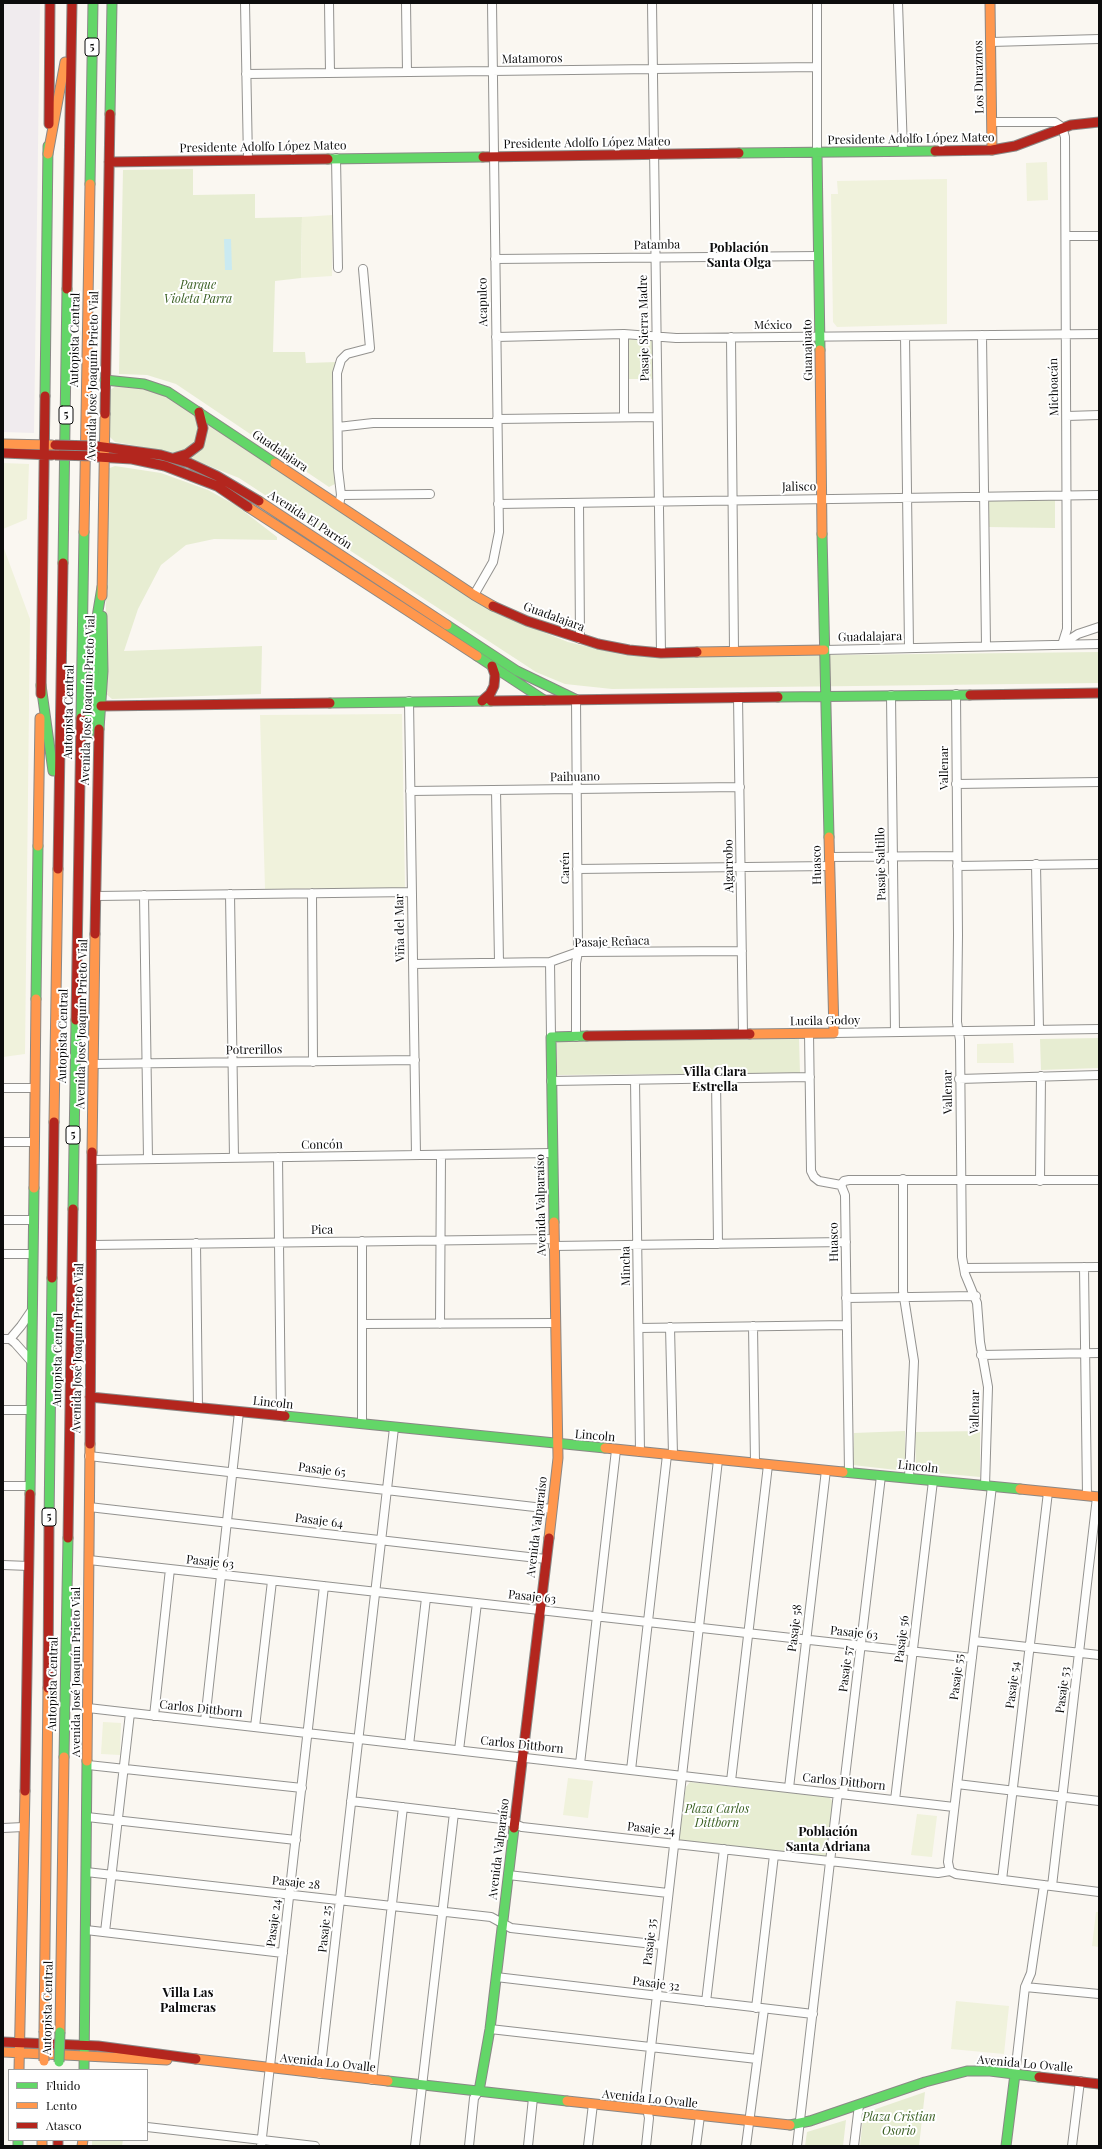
<!DOCTYPE html>
<meta charset="utf-8">
<style>
body{margin:0}
#map{position:relative;width:1102px;height:2149px;overflow:hidden;background:#faf7f1;font-family:"Playfair Display",serif}
canvas{display:block}
.frame{position:absolute;inset:0;border:4px solid #0c0c0c;pointer-events:none}
.legend{position:absolute;left:8px;top:2069px;width:140px;height:72px;box-sizing:border-box;background:#fff;border:1px solid #9e9e9e;margin:0;padding:5px 7px;list-style:none;font-size:12px;color:#0c0c0c}
.legend li{display:flex;align-items:center;gap:8px;height:20px}
.legend b{width:20px;border:1px solid #9e9e9e}
</style>
<div id="map">
<canvas width="1102" height="2149"></canvas>
<div class="frame"></div>
<ul class="legend">
<li><b style="height:5px;background:#63d668"></b>Fluido</li>
<li><b style="height:5px;background:#ff974d"></b>Lento</li>
<li><b style="height:5px;background:#b3261e"></b>Atasco</li>
</ul>
</div>
<script>
const context = document.querySelector('canvas').getContext('2d');
context.lineJoin = 'round';
function fill(path, color) { context.fillStyle = color; context.fill(path, 'evenodd'); }
const toPath = rows => new Path2D(rows.map(r => 'M' + r).join(''));
function strokePath(path, color, width, dash) { context.strokeStyle = color; context.lineWidth = width; context.lineCap = dash ? 'butt' : 'round'; context.setLineDash(dash || []); context.stroke(path); }
function write(font, color, halo, rows, align = 'center') {
  context.font = font + ' "Playfair Display",serif'; context.lineWidth = 4; context.setLineDash([]); context.textBaseline = 'middle'; context.strokeStyle = halo; context.fillStyle = color; for (const [text, x, y, turn = 0] of rows) {
    context.save(); context.translate(x, y); context.rotate((+turn || 0) * Math.PI / 180); context.textAlign = isNaN(turn) ? turn : align; if (halo) context.strokeText(text, 0, 0); context.fillText(text, 0, 0); context.restore();
  }
}
const industrial = toPath([
 [3,3,40,3,34,433,3,432]
]);
const green = toPath([
 [193,169,193,195,255,194,255,218,302,217,301,278,275,281,273,352,305,352,306,363,337,362,332,375,335,484,329,487,176,384,147,375,119,374,123,170],
 [636,337,652,341,652,379,629,379,628,338],
 [116,386,141,387,166,395,467,596,495,613,568,642,623,655,660,657,1099,652,1099,683,612,689,565,684,536,672,239,478,177,453,115,442,109,436,110,390],
 [115,466,161,473,208,490,237,506,277,537,277,540,214,539,186,545,161,565,138,609,124,651,262,646,261,694,112,699,105,693,107,469],
 [988,500,1055,500,1055,528,988,527],
 [1099,1038,1099,1068,1041,1070,1040,1039],
 [799,1039,800,1073,557,1075,557,1041],
 [905,1431,905,1471,853,1465,854,1433],
 [980,1431,980,1477,916,1471,915,1432],
 [690,1782,829,1797,834,1803,826,1857,680,1841,678,1838,686,1787],
 [925,2092,919,2146,860,2146,863,2118,870,2111],
 [846,2120,843,2146,805,2146,807,2132],
 [92,2140,123,2140,122,2146,92,2146]
]);
const pitch = toPath([
 [1047,162,1048,200,1027,201,1026,163],
 [947,179,947,324,837,327,833,322,831,194,838,194,837,181],
 [333,215,332,276,301,278,302,217],
 [3,463,29,464,27,519,3,529],
 [3,546,30,619,25,1054,3,1057],
 [402,714,405,888,265,889,260,715],
 [1013,1043,1014,1063,977,1063,977,1044],
 [103,1722,121,1723,120,1755,101,1754],
 [568,1778,593,1781,588,1818,563,1815],
 [917,1814,937,1816,932,1857,911,1855],
 [1096,1912,1099,1912,1099,1947,1092,1946],
 [956,2001,1009,2006,1004,2054,951,2049]
]);
const water = toPath([
 [224,239,231,239,232,270,225,270]
]);
const street = toPath([
 [245,3,248,160],
 [329,3,330,73],
 [406,3,407,72],
 [652,3,661,653],
 [817,3,817,152],
 [898,3,903,151],
 [991,42,1099,39],
 [246,74,817,67],
 [992,122,1055,122,1062,127,1065,137,1067,629,1062,645],
 [336,158,338,268],
 [1066,236,1099,236],
 [495,259,819,256],
 [624,334,624,417],
 [982,335,986,646],
 [905,336,909,648],
 [496,337,624,334,676,338,1099,334],
 [731,337,734,651],
 [1067,416,1099,415],
 [497,419,657,417],
 [338,427,373,423,497,423],
 [341,495,430,494],
 [579,503,580,639],
 [498,504,1099,495],
 [339,505,341,495,338,469,337,373,341,360,347,354,370,348,363,269],
 [474,595,493,562,499,532,492,3],
 [1064,643,1078,634,1099,627],
 [824,650,1099,644],
 [956,694,958,935,957,1022,960,1040,962,1257,965,1274,977,1303,980,1342,988,1387,985,1486],
 [891,695,895,1032],
 [738,697,743,1034],
 [576,699,578,952,576,963,576,1037],
 [409,701,416,1155],
 [956,784,1099,782],
 [496,790,499,962],
 [410,791,740,787],
 [829,857,957,856],
 [1036,864,1039,1030],
 [957,866,1099,864],
 [577,869,830,866],
 [312,893,313,1062],
 [230,894,234,1158],
 [144,895,148,1159],
 [96,896,412,892],
 [550,962,551,1037],
 [413,964,550,962,578,952,742,951],
 [809,1033,811,1171,814,1177,819,1181,841,1185,845,1195,849,1472],
 [834,1033,1099,1029],
 [93,1064,415,1060],
 [716,1078,718,1244],
 [959,1079,1099,1075],
 [635,1080,640,1452],
 [551,1081,810,1077],
 [3,1088,34,1088],
 [3,1142,33,1142],
 [278,1157,281,1416],
 [92,1160,552,1153],
 [903,1179,903,1291,914,1361,909,1478],
 [1040,1181,1041,1076],
 [841,1185,844,1181,849,1180,1099,1180],
 [3,1220,32,1220],
 [362,1241,362,1424],
 [196,1243,198,1408],
 [92,1245,553,1239],
 [553,1246,846,1242],
 [3,1254,32,1254],
 [1084,1267,1087,1496],
 [964,1268,1099,1267],
 [846,1298,976,1296],
 [362,1324,554,1323],
 [440,1324,441,1155],
 [753,1326,755,1463],
 [670,1327,673,1455],
 [639,1328,847,1325],
 [3,1339,10,1339,15,1343,31,1361],
 [10,1339,21,1326,32,1310],
 [981,1355,1099,1353],
 [3,1410,30,1410],
 [89,1456,552,1509],
 [3,1486,30,1486],
 [89,1507,546,1559],
 [89,1560,972,1658],
 [3,1565,29,1566],
 [974,1641,1099,1655],
 [88,1708,954,1807],
 [154,1716,170,1569],
 [205,1721,239,1412],
 [255,1727,272,1581],
 [409,1745,426,1598],
 [459,1750,477,1603],
 [580,1764,616,1450],
 [88,1765,302,1788],
 [631,1770,667,1455],
 [731,1781,768,1465],
 [957,1784,1099,1801],
 [789,1788,826,1470],
 [843,1794,881,1476],
 [895,1800,933,1481],
 [351,1801,502,1819,522,1827,938,1873,950,1871],
 [87,1817,296,1840],
 [3,1828,23,1827],
 [950,1871,948,1862,992,1486],
 [950,1871,956,1874,1099,1892],
 [86,1872,491,1917,511,1928,662,1945],
 [508,1875,668,1893],
 [1002,1880,1048,1492],
 [1052,1886,1097,1497],
 [86,1930,283,1953],
 [105,1932,130,1713],
 [496,1977,813,2014],
 [1025,1987,1099,1994],
 [706,2002,724,1849],
 [756,2008,774,1855],
 [490,2029,757,2059],
 [320,2074,394,1428],
 [1015,2074,1025,1987,1031,1973,1044,1885],
 [372,2080,403,1807],
 [147,2127,315,2146],
 [261,2146,324,1586],
 [415,2146,454,1813],
 [469,2146,474,2098,479,2091],
 [528,2146,533,2098],
 [588,2146,593,2104],
 [646,2146,649,2118,645,2100,718,1460],
 [696,2146,700,2116],
 [746,2146,764,2009],
 [797,2146,838,1793],
 [854,2146,859,2105],
 [1072,2146,1080,2081]
]);
const fast = toPath([
 [110,114,112,3],
 [817,152,820,350],
 [739,153,935,151],
 [328,159,483,157],
 [90,184,93,3],
 [105,380,144,384,168,392,275,463],
 [45,396,48,146],
 [822,534,829,837],
 [63,563,67,289],
 [447,625,517,671,575,699],
 [477,656,544,700],
 [41,685,53,771],
 [778,697,970,695],
 [330,703,491,701],
 [81,718,84,532],
 [99,729,103,671,102,616],
 [89,733,93,698,95,629,102,587],
 [36,999,38,846],
 [73,1209,76,1020],
 [554,1222,551,1037,587,1036],
 [285,1416,605,1448],
 [843,1472,1020,1489],
 [30,1494,34,1188],
 [49,1524,52,1278],
 [64,1757,68,1538],
 [84,2070,87,1761],
 [388,2081,567,2101],
 [479,2091,490,2029,514,1828],
 [790,2125,810,2121,925,2082,967,2071,990,2071,1039,2077],
 [18,2140,18,2146],
 [1006,2146,1015,2074]
]);
const slow = toPath([
 [990,3,992,150],
 [48,154,65,62],
 [820,350,822,534],
 [3,444,52,445],
 [275,463,474,595,493,606],
 [259,501,447,625],
 [248,507,477,656],
 [84,532,90,184],
 [102,596,105,414],
 [697,652,824,650],
 [38,846,40,718],
 [750,1034,834,1033,829,837],
 [54,1122,58,869],
 [92,1152,95,934],
 [34,1188,36,999],
 [605,1448,843,1472],
 [1020,1489,1099,1497],
 [549,1538,558,1458,554,1222],
 [87,1761,90,1444],
 [44,2031,48,1688],
 [60,2032,64,1757],
 [3,2052,167,2060],
 [196,2059,388,2081],
 [19,2070,25,1791],
 [567,2101,790,2125],
 [42,2140,42,2146],
 [82,2146,83,2140]
]);
const jam = toPath([
 [49,124,50,3],
 [935,151,992,150,1015,146,1071,125,1099,122],
 [483,157,739,153],
 [109,162,328,159],
 [67,289,72,3],
 [105,414,110,114],
 [96,446,161,455,189,463,217,476,259,501],
 [3,453,52,455],
 [97,457,132,459,165,466,217,486,248,507],
 [174,458,187,454,199,445,203,428,199,412],
 [493,606,527,621,598,644,629,650,661,653,697,652],
 [41,694,45,396],
 [970,695,1099,693],
 [482,701,490,694,494,686,495,675,492,666],
 [491,701,778,697],
 [101,706,330,703],
 [58,869,63,563],
 [95,934,99,729],
 [76,1020,81,718],
 [587,1036,750,1034],
 [52,1278,54,1122],
 [90,1397,285,1416],
 [90,1444,92,1152],
 [68,1538,73,1209],
 [48,1688,49,1524],
 [25,1791,30,1494],
 [514,1828,549,1538],
 [3,2042,98,2046,196,2059],
 [1039,2077,1099,2084],
 [58,2140,58,2146]
]);
const fastBridge = toPath([
 [59,2062,60,2032]
]);
const slowBridge = toPath([
 [44,2031,44,2061]
]);
const jamBridge = toPath([
 [55,445,95,446],
 [55,455,96,456]
]);
const shields = [
 [92,47,14],
 [66,415,14],
 [73,1135,14],
 [49,1517,14]
];
const shieldNames = [
 ["5",92,47],
 ["5",66,415],
 ["5",73,1135],
 ["5",49,1517]
];
const streetNames = [
 ["Matamoros",532,59,-1],
 ["Los Duraznos",979,77,-91],
 ["Presidente Adolfo López Mateo",911,139,-1],
 ["Presidente Adolfo López Mateo",587,143,-1],
 ["Presidente Adolfo López Mateo",263,147,-1],
 ["Patamba",657,245,-1],
 ["Acapulco",483,302,-91],
 ["México",773,325],
 ["Pasaje Sierra Madre",644,328,-91],
 ["Autopista Central",75,340,-89],
 ["Guanajuato",808,350,-91],
 ["Avenida José Joaquín Prieto Vial",93,376,-89],
 ["Michoacán",1054,387,-91],
 ["Guadalajara",280,451,34],
 ["Jalisco",799,487,-1],
 ["Avenida El Parrón",310,520,33],
 ["Guadalajara",554,617,20],
 ["Guadalajara",870,637,-1],
 ["Avenida José Joaquín Prieto Vial",88,700,-88],
 ["Autopista Central",69,712,-89],
 ["Vallenar",944,768,-90],
 ["Paihuano",575,777,-1],
 ["Pasaje Saltillo",881,864,-91],
 ["Huasco",817,865,-91],
 ["Algarrobo",729,866,-91],
 ["Carén",565,868,-90],
 ["Viña del Mar",400,928,-91],
 ["Pasaje Reñaca",612,942,-2],
 ["Lucila Godoy",825,1021,-1],
 ["Avenida José Joaquín Prieto Vial",82,1024,-89],
 ["Autopista Central",63,1036,-89],
 ["Potrerillos",254,1050,-1],
 ["Vallenar",948,1092,-91],
 ["Concón",322,1145,-1],
 ["Avenida Valparaíso",541,1205,-91],
 ["Pica",322,1230,-1],
 ["Huasco",834,1242,-91],
 ["Mincha",626,1266,-91],
 ["Avenida José Joaquín Prieto Vial",78,1348,-89],
 ["Autopista Central",58,1360,-89],
 ["Lincoln",273,1403,6],
 ["Vallenar",975,1412,-89],
 ["Lincoln",595,1436,5],
 ["Lincoln",918,1467,6],
 ["Pasaje 65",322,1470,7],
 ["Pasaje 64",319,1521,7],
 ["Avenida Valparaíso",537,1527,-83],
 ["Pasaje 63",210,1562,6],
 ["Pasaje 63",532,1597,6],
 ["Pasaje 58",795,1628,-83],
 ["Pasaje 63",854,1633,6],
 ["Pasaje 56",902,1639,-83],
 ["Pasaje 57",846,1669,-83],
 ["Avenida José Joaquín Prieto Vial",76,1672,-90],
 ["Pasaje 55",957,1677,-83],
 ["Autopista Central",53,1684,-89],
 ["Pasaje 54",1013,1685,-83],
 ["Pasaje 53",1063,1690,-83],
 ["Carlos Dittborn",201,1709,6],
 ["Carlos Dittborn",522,1745,6],
 ["Carlos Dittborn",844,1782,6],
 ["Pasaje 24",651,1829,6],
 ["Avenida Valparaíso",499,1849,-83],
 ["Pasaje 28",296,1883,6],
 ["Pasaje 24",274,1923,-83],
 ["Pasaje 25",325,1929,-84],
 ["Pasaje 35",650,1942,-84],
 ["Pasaje 32",656,1984,7],
 ["Autopista Central",48,2008,-89],
 ["Avenida Lo Ovalle",328,2063,6],
 ["Avenida Lo Ovalle",1025,2064,5],
 ["Avenida Lo Ovalle",650,2099,6]
];
const parkNames = [
 ["Parque",198,285],
 ["Violeta Parra",198,299],
 ["Plaza Carlos",717,1809],
 ["Dittborn",717,1823],
 ["Plaza Cristian",899,2117],
 ["Osorio",899,2131]
];
const neighbourhoodNames = [
 ["Población",739,248],
 ["Santa Olga",739,263],
 ["Villa Clara",715,1072],
 ["Estrella",715,1087],
 ["Población",828,1832],
 ["Santa Adriana",828,1847],
 ["Villa Las",188,1993],
 ["Palmeras",188,2008]
];
fill(industrial, '#f0ebee');
fill(green, '#e7edd2');
fill(pitch, '#f0f2dc');
fill(water, '#caeaf1');
strokePath(street, '#93928f', 10);
strokePath(fast, '#8a8886', 11);
strokePath(slow, '#8a8886', 11);
strokePath(jam, '#8a8886', 11);
strokePath(street, '#fefefd', 8);
strokePath(fast, '#63d668', 9);
strokePath(slow, '#ff974d', 9);
strokePath(jam, '#b3261e', 9);
strokePath(fastBridge, '#8a8886', 11, []);
strokePath(slowBridge, '#8a8886', 11, []);
strokePath(jamBridge, '#8a8886', 11, []);
strokePath(fastBridge, '#63d668', 9);
strokePath(slowBridge, '#ff974d', 9);
strokePath(jamBridge, '#b3261e', 9);
for (const [x, y, w] of shields) { const box = new Path2D(); box.roundRect(x - w / 2, y - 9, w, 18, 3); context.fillStyle = '#fff'; context.fill(box); strokePath(box, '#0c0c0c', 1); }
write('bold 11px', '#0c0c0c', null, shieldNames);
write('12px', '#0c0c0c', '#fff', streetNames);
write('italic 12px', '#395f22', '#fff', parkNames);
write('bold 13px', '#0c0c0c', '#fff', neighbourhoodNames);
</script>
